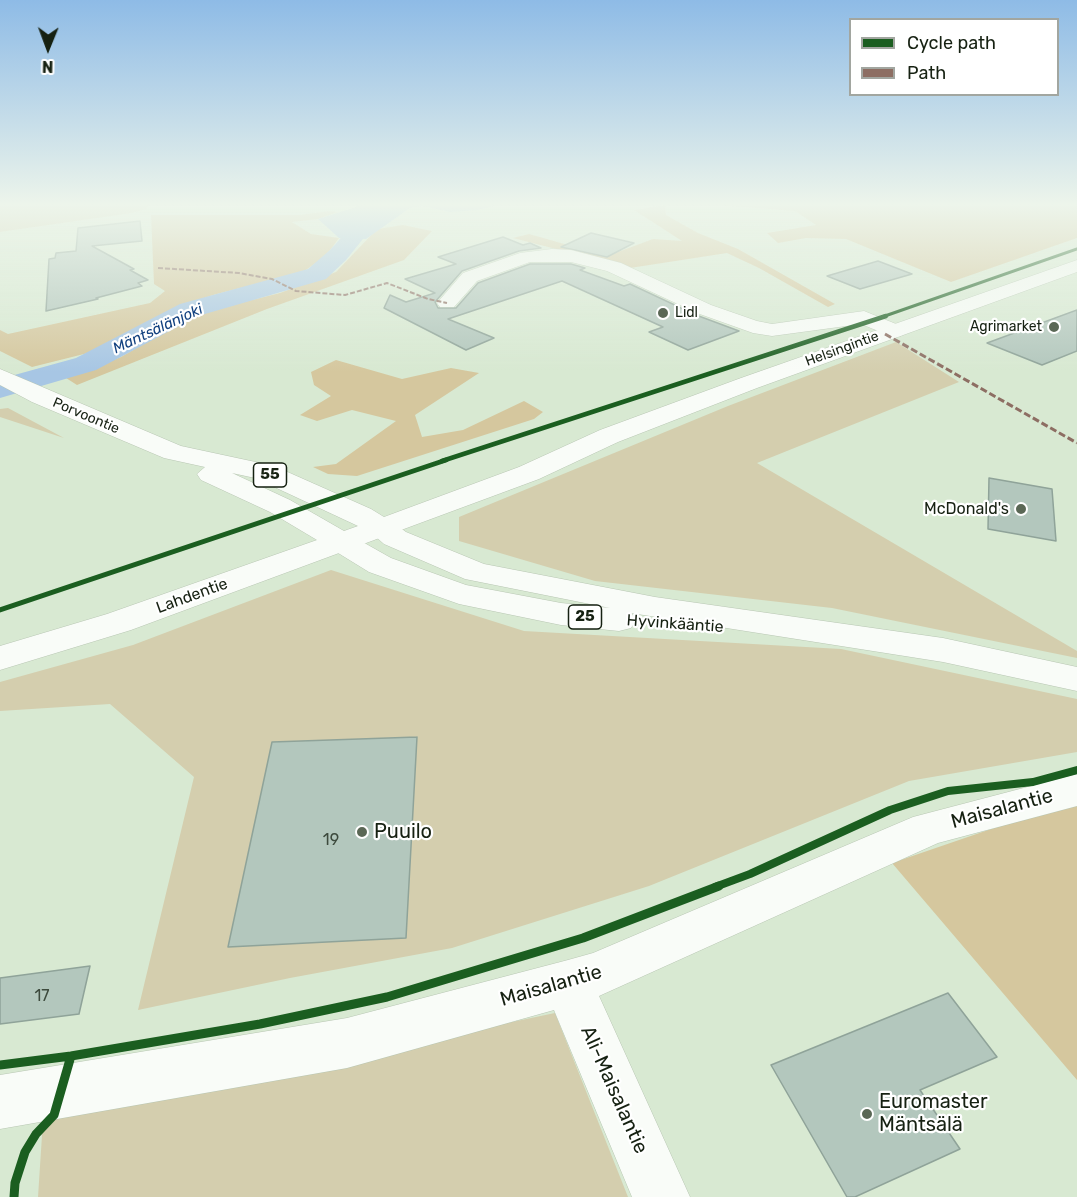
<!DOCTYPE html>
<meta charset="utf-8">
<style>
body{margin:0}
#map{position:relative;width:1077px;height:1197px;overflow:hidden;background:#d8e9d2;font-family:Rubik,sans-serif}
canvas{display:block}
.legend{position:absolute;left:849px;top:18px;width:210px;height:78px;box-sizing:border-box;background:#fff;border:2px solid #a2a6a0;margin:0;padding:8px 10px;list-style:none;font-size:18px;color:#162112}
.legend li{display:flex;align-items:center;gap:12px;height:30px}
.legend b{width:30px;border:2px solid #a2a6a0}
.north{position:absolute;left:18px;top:18px;width:60px;height:60px;-webkit-text-stroke:4px #fff;paint-order:stroke;rotate:181deg;font-size:16px;font-weight:700;line-height:24px;text-align:center;color:#162112}
.north::after{content:'';display:block;margin:auto;width:21px;height:27px;background:#162112;clip-path:polygon(50% 0,100% 100%,50% 72%,0 100%)}
</style>
<div id="map">
<canvas width="1077" height="1197"></canvas>
<ul class="legend">
<li><b style="height:8px;background:#1b5e20"></b>Cycle path</li>
<li><b style="height:8px;background:#8d6e63"></b>Path</li>
</ul>
<div class="north">N</div>
</div>
<script>
const context = document.querySelector('canvas').getContext('2d');
context.lineJoin = 'round';
function fill(path, color) { context.fillStyle = color; context.fill(path, 'evenodd'); }
const toPath = rows => new Path2D(rows.map(r => 'M' + r).join(''));
function strokePath(path, color, width, dash) { context.strokeStyle = color; context.lineWidth = width; context.lineCap = dash ? 'butt' : 'round'; context.setLineDash(dash || []); context.stroke(path); }
function write(font, color, halo, rows, align = 'center') {
  context.font = font + ' Rubik,sans-serif'; context.lineWidth = 4.5; context.setLineDash([]); context.textBaseline = 'middle'; context.strokeStyle = halo; context.fillStyle = color; for (const [text, x, y, turn = 0] of rows) {
    context.save(); context.translate(x, y); context.rotate((+turn || 0) * Math.PI / 180); context.textAlign = isNaN(turn) ? turn : align; if (halo) context.strokeText(text, 0, 0); context.fillText(text, 0, 0); context.restore();
  }
}
const green = toPath([
 [0,205,148,205,146,209,132,213,0,232],
 [896,342,959,382,757,463,1077,651,1077,658,832,608,595,581,459,541,459,517,728,406],
 [8,408,64,438,0,417,0,409],
 [331,570,524,631,841,649,1077,699,1077,752,909,781,649,886,452,948,290,978,138,1010,194,777,110,704,0,711,0,682,133,645],
 [555,1013,628,1197,38,1197,43,1120]
]);
const forest = toPath([
 [665,205,666,215,698,233,738,249,835,304,828,307,759,268,727,253,630,268,513,238,529,234,607,256,653,239,682,241,634,210],
 [717,205,1077,205,1077,238,951,282,846,239,806,238,778,243,767,233,816,225,795,211],
 [329,211,338,212,318,219,292,222,311,234,339,238,326,256,303,272,213,295,172,310,92,352,32,367,0,351,0,330,8,334,150,303,165,291,154,284,151,215,299,215],
 [403,225,432,231,404,260,267,309,77,385,66,378,121,357,195,314,280,293,336,272,377,229],
 [336,360,402,379,451,368,479,373,415,415,422,437,463,430,524,401,543,412,534,419,357,476,328,474,313,467,336,464,396,421,352,410,317,421,300,415,331,396,314,385,311,372],
 [1077,805,1077,1080,892,863,997,827]
]);
const water = toPath([
 [362,205,497,205,478,210,450,212,422,206,410,208,366,239,339,238,318,219]
]);
const river = toPath([
 [380,205,409,205,406,209,380,218,346,260,326,279,198,316,96,370,0,398,0,379,76,358,180,304,308,269,330,250,366,210,380,205]
]);
const building = toPath([
 [140,221,142,241,92,246,134,269,130,270,148,280,138,283,142,286,96,298,98,299,46,311,49,259,55,258,56,253,76,251,78,228,140,221],
 [591,233,634,243,607,257,561,247,591,233],
 [503,237,523,245,530,243,541,248,519,251,462,271,435,302,438,308,456,308,478,283,530,264,571,264,585,268,580,270,624,286,630,284,696,315,739,331,688,350,649,332,663,327,562,281,448,319,494,338,466,350,384,308,390,295,406,302,435,293,405,279,456,264,438,257,503,237],
 [878,261,912,274,860,289,827,276,878,261],
 [1077,310,1077,351,1042,365,987,343,1077,310],
 [989,478,1052,489,1056,541,988,529,989,478],
 [417,737,406,938,228,947,272,742,417,737],
 [90,966,79,1014,0,1024,0,978,90,966],
 [948,993,997,1057,920,1090,960,1149,855,1197,847,1197,771,1065,948,993]
]);
const minor = toPath([
 [552,249,571,250,621,263,711,305,757,321,772,324,864,311,901,326,904,331,901,336,893,337,861,324,772,336,753,333,697,313,607,271,571,262,530,262,477,281,454,307,440,307,437,303,463,273,520,253,552,249],
 [1077,774,1077,806,938,843,599,996,690,1197,632,1197,554,1010,347,1068,0,1129,0,1075,347,1018,568,960,593,953,913,817,1077,774]
]);
const major = toPath([
 [1077,260,1077,272,757,388,618,442,539,479,131,630,0,670,0,646,107,614,317,540,270,512,201,480,197,474,205,467,164,458,32,402,0,385,0,369,181,446,274,466,371,509,384,517,519,467,600,430,741,378,1077,260],
 [232,473,255,478,358,526,344,531,290,500,232,473]
]);
const highway = toPath([
 [381,519,392,522,406,532,484,564,655,597,943,638,1077,667,1077,691,943,662,631,613,636,620,631,628,619,631,561,625,459,604,369,572,330,548,326,542,330,536,341,533,352,536,391,558,466,585,561,603,610,608,465,579,384,544,366,528,370,522,381,519]
]);
const quietFar1 = toPath([
 [158,268,239,273,272,279,296,291,345,295,387,283,428,299,447,303]
]);
const quiet = toPath([
 [885,334,1077,443]
]);
const cyclewayFar4 = toPath([
 [882,317,1077,249]
]);
const cyclewayFar3 = toPath([
 [442,461,886,316]
]);
const cyclewayFar2 = toPath([
 [0,610,446,460]
]);
const cyclewayFar1 = toPath([
 [715,887,750,874,890,810,948,791,1033,782,1077,770]
]);
const cycleway = toPath([
 [0,1065,71,1056,260,1024,387,997,583,938,719,886],
 [14,1197,15,1183,25,1152,36,1134,54,1115,71,1056]
]);
const markers = [
 [663,313,6,"#5a6755"],
 [1054,327,6,"#5a6755"],
 [1021,509,6,"#5a6755"],
 [362,832,6,"#5a6755"],
 [867,1114,6,"#5a6755"]
];
const farPoinames = [
 ["Lidl",675,313],
 ["Agrimarket",1042,327,"right"]
];
const farStreetnames = [
 ["Helsingintie",842,349,-20],
 ["Porvoontie",86,416,23]
];
const farWaternames = [
 ["Mäntsälänjoki",158,329,-25]
];
const shields = [
 [270,475,33],
 [585,617,33]
];
const shieldNames = [
 ["55",270,475],
 ["25",585,617]
];
const poiNames = [
 ["McDonald's",1009,509]
];
const streetNames = [
 ["Lahdentie",192,596,-20],
 ["Hyvinkääntie",675,624,4]
];
const nearNumbernames = [
 ["19",331,840],
 ["17",42,996]
];
const nearStreetnames = [
 ["Maisalantie",1002,809,-15],
 ["Maisalantie",551,986,-16],
 ["Ali-Maisalantie",614,1090,66]
];
const nearPoinames = [
 ["Puuilo",374,832],
 ["Euromaster",879,1102],
 ["Mäntsälä",879,1125]
];
fill(green, '#d4ceae');
fill(forest, '#d5c79e');
fill(water, '#a7c6e4');
fill(river, '#a7c6e4');
fill(building, '#b3c7bd');
strokePath(building, '#8fa399', 1.5);
strokePath(minor, '#b8c6b3', 1);
strokePath(major, '#b8c6b3', 1);
strokePath(highway, '#b8c6b3', 1);
fill(minor, '#f9fcf8');
fill(major, '#f9fcf8');
fill(highway, '#f9fcf8');
strokePath(quietFar1, '#8d6e63', 2, [5, 2]);
strokePath(quiet, '#8d6e63', 3, [7, 3]);
strokePath(cyclewayFar4, '#1b5e20', 3);
strokePath(cyclewayFar3, '#1b5e20', 4.5);
strokePath(cyclewayFar2, '#1b5e20', 5);
strokePath(cyclewayFar1, '#1b5e20', 8);
strokePath(cycleway, '#1b5e20', 9);
const sky = context.createLinearGradient(0, 0, 0, 372);
sky.addColorStop(0, '#8ebbe6');
sky.addColorStop(0.55, '#edf5eb');
sky.addColorStop(1, '#edf5eb00');
context.fillStyle = sky;
context.fillRect(0, 0, 1077, 372);
for (const [x, y, r, color] of markers) { const dot = new Path2D(); dot.arc(x, y, r, 0, 2 * Math.PI); context.fillStyle = color; context.fill(dot); strokePath(dot, '#fff', 2); }
write('14px', '#162112', '#fff', farPoinames, 'left');
write('14px', '#162112', '#fff', farStreetnames);
write('italic 15px', '#12417f', '#fff', farWaternames);
for (const [x, y, w] of shields) { const box = new Path2D(); box.roundRect(x - w / 2, y - 12, w, 24, 4.5); context.fillStyle = '#fff'; context.fill(box); strokePath(box, '#162112', 1.5); }
write('bold 15px', '#162112', null, shieldNames);
write('16px', '#162112', '#fff', poiNames, 'right');
write('16px', '#162112', '#fff', streetNames);
write('16px', '#3d4a3d', null, nearNumbernames);
write('20px', '#162112', '#fff', nearStreetnames);
write('20px', '#162112', '#fff', nearPoinames, 'left');
</script>
